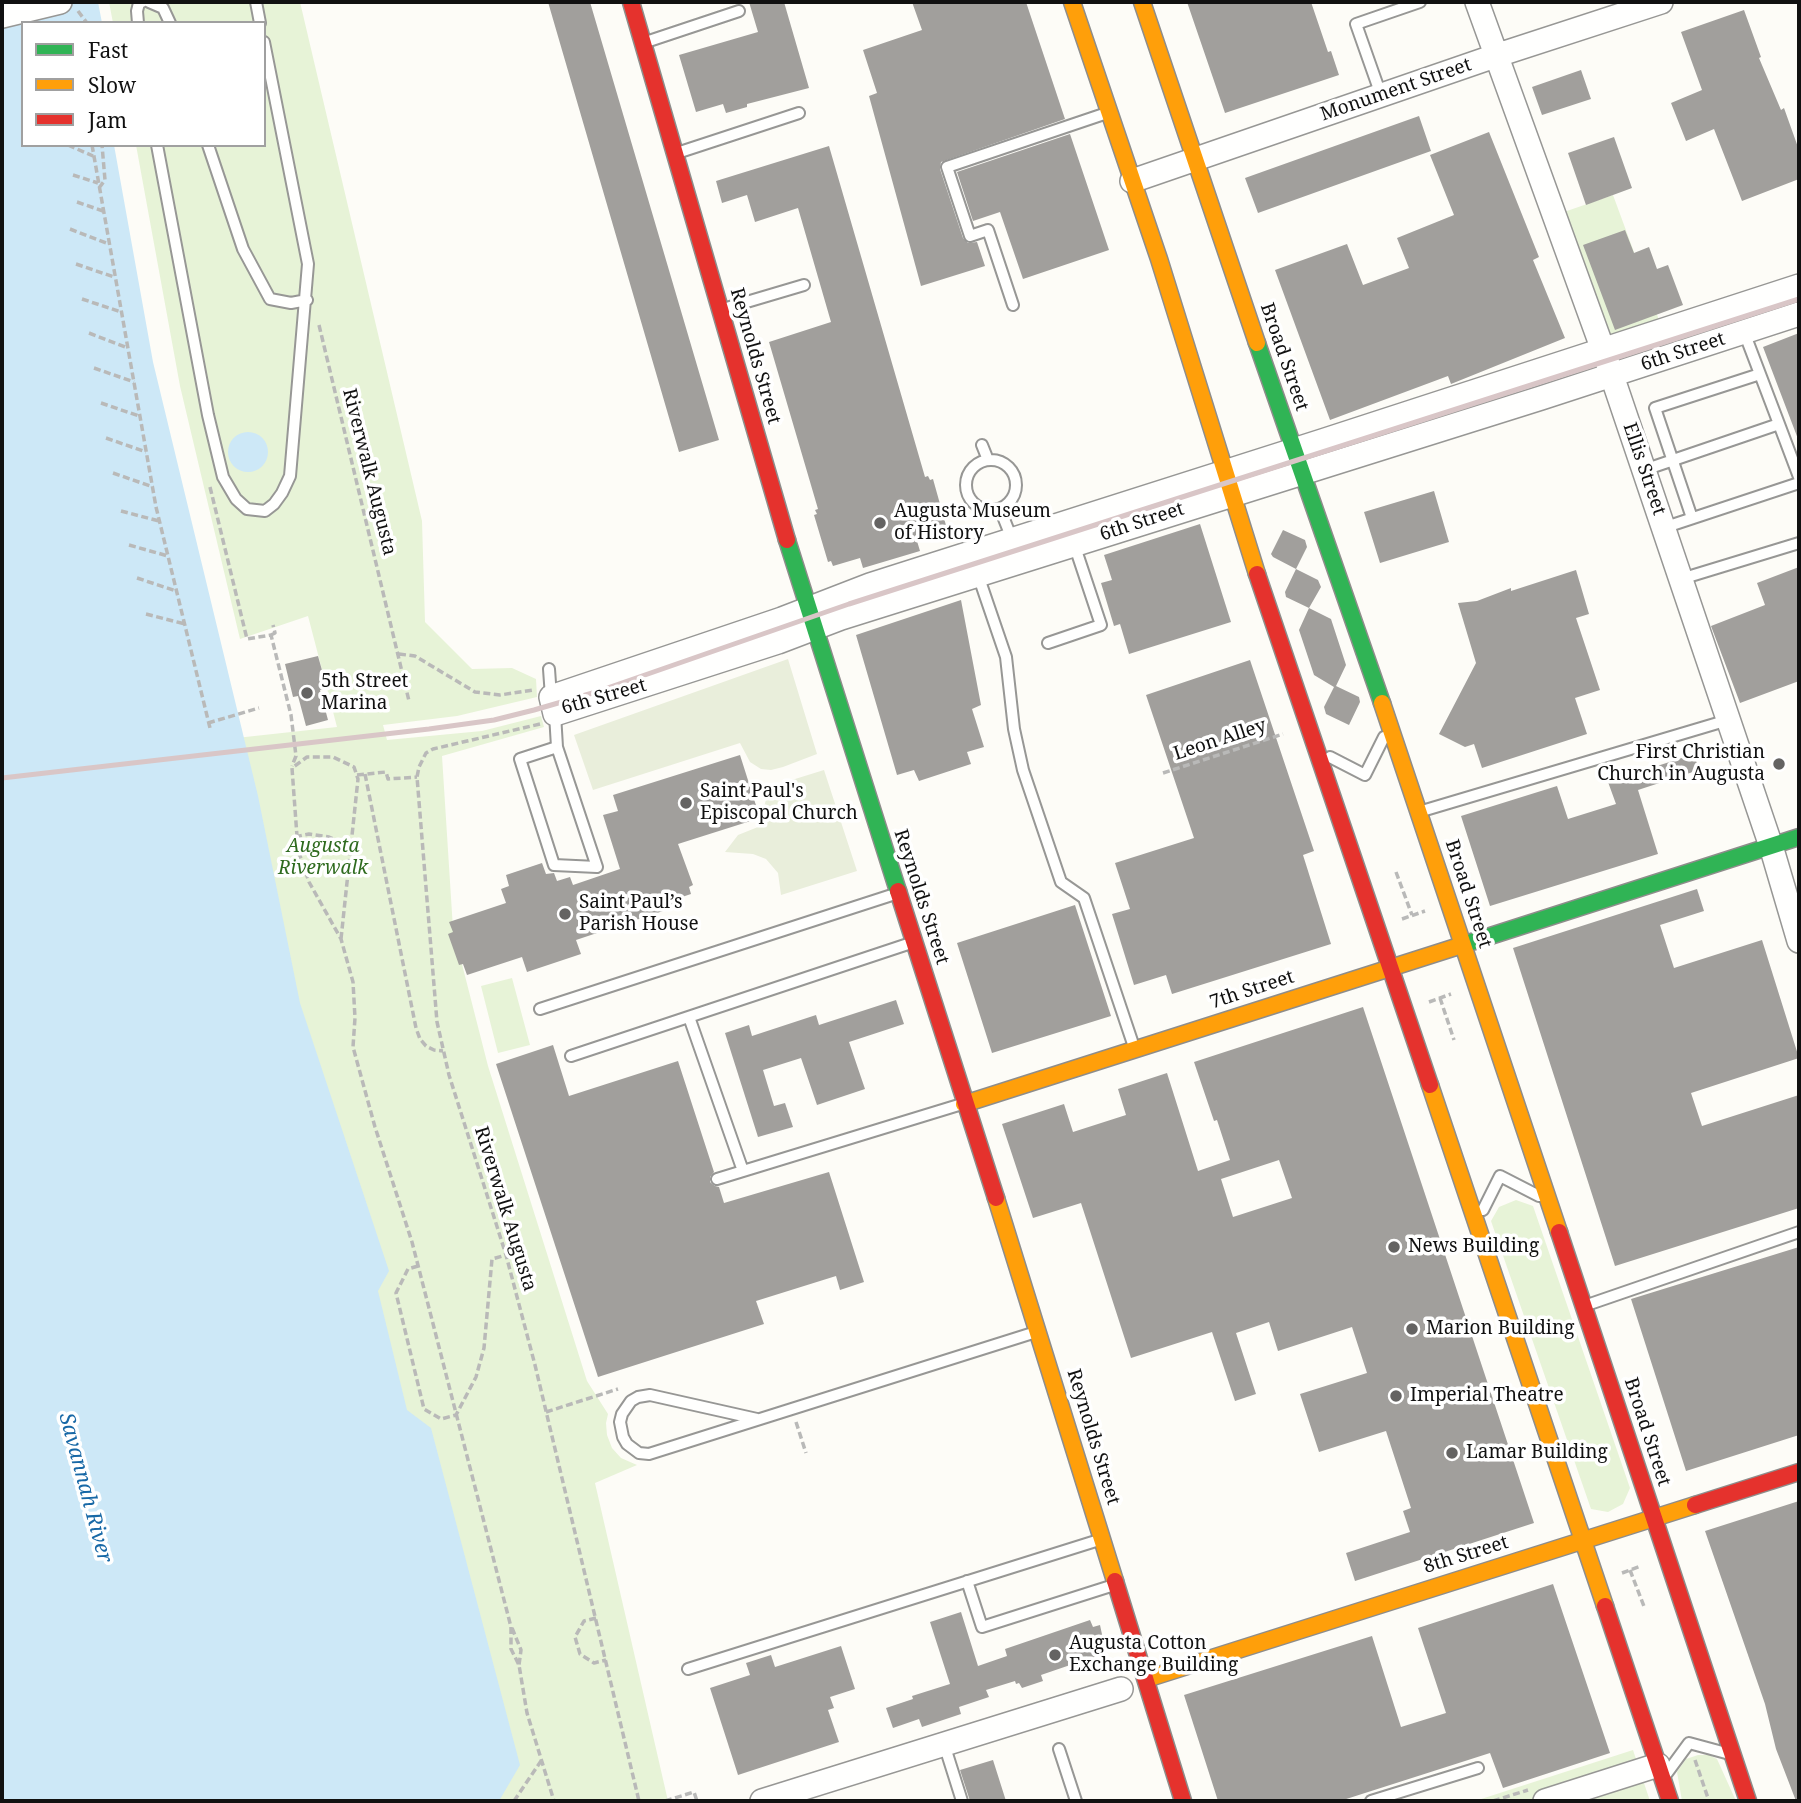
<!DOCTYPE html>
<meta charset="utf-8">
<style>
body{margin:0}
#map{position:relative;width:1801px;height:1803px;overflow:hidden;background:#fdfcf7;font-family:"Noto Serif",serif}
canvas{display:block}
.frame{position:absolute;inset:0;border:4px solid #111;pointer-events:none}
.legend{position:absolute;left:21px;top:21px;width:245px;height:126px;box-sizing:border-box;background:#fff;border:2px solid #a0a0a0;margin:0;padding:9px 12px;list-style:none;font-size:21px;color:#111}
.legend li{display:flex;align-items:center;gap:14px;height:35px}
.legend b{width:35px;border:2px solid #a0a0a0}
</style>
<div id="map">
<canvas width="1801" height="1803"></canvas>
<div class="frame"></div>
<ul class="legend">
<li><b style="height:9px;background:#30b455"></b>Fast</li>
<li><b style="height:9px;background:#ff9f0a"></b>Slow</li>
<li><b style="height:9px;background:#e5322d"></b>Jam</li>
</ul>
</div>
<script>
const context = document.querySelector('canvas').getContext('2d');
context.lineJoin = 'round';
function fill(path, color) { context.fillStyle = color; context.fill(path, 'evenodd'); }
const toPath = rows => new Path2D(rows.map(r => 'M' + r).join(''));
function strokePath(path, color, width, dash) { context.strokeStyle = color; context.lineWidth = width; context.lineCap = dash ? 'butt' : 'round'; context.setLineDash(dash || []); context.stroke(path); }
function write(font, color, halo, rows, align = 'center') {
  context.font = font + ' "Noto Serif",serif'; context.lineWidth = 7; context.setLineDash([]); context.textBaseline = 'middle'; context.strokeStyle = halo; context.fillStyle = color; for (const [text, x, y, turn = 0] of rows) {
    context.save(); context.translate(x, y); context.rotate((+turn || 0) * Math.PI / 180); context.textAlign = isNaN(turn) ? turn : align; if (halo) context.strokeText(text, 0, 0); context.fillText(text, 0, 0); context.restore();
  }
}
const green = toPath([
 [109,2,300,2,422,521,425,622,472,669,512,668,536,679,537,697,457,716,383,725,387,740,482,731,541,716,544,727,442,756,453,929,488,1066,587,1381,608,1414,606,1423,607,1435,612,1448,621,1458,637,1465,595,1483,668,1801,450,1801,163,746,337,727,308,616,240,639,180,386,136,145,264,145,264,23,113,23],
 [1613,195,1659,320,1610,336,1564,212],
 [512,978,530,1045,498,1053,481,986],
 [1516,1200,1533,1206,1630,1488,1623,1504,1608,1512,1591,1509,1491,1221,1499,1207],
 [1633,1750,1650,1801,1475,1801],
 [1698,1755,1709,1755,1717,1759,1736,1801,1682,1801,1677,1772,1686,1759]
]);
const cemetery = toPath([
 [788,659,817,754,783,767,771,770,761,769,750,762,740,743,593,790,574,735],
 [824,770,857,871,781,895,778,873,766,859,753,854,725,852,738,835,763,825,762,814,767,796,779,784]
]);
const water = toPath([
 [2,2,98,2,102,23,23,23,23,145,114,145,153,362,258,796,300,1003,389,1271,378,1291,407,1410,431,1428,520,1765,499,1801,2,1801],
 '228 452a20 20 0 1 1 40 0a20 20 0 1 1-40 0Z'
]);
const building = toPath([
 [548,2,590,2,719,440,679,452],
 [749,2,784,2,809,88,747,104,747,107,726,113,723,104,696,112,679,55,758,32],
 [912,2,1026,2,1065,119,941,162,940,169,963,238,968,243,977,242,985,266,921,286,869,96,877,93,863,50,922,30],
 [1187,2,1311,2,1328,52,1331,51,1339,75,1225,113],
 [1744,10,1761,57,1759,58,1781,110,1784,108,1799,150,1799,179,1742,201,1714,129,1686,141,1671,103,1702,90,1681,32],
 [1581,70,1591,99,1542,115,1532,87],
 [1419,116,1431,151,1258,213,1245,178],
 [1489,132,1539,257,1533,260,1565,338,1451,384,1448,376,1330,420,1275,270,1347,244,1363,285,1409,268,1397,238,1454,215,1430,155],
 [1070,134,1109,250,1023,279,1000,212,973,221,957,172],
 [1614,137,1632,188,1586,205,1568,153],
 [829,146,925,477,928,476,930,480,933,479,947,529,944,529,945,533,917,541,920,551,863,568,860,558,833,566,831,561,828,562,814,515,817,514,815,510,818,509,769,342,831,322,798,208,755,222,747,195,722,203,716,181],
 [1625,230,1634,253,1649,247,1657,269,1668,265,1683,305,1615,330,1583,245],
 [1799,333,1799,438,1798,439,1763,347],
 [1434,491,1449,542,1380,563,1364,512],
 [1200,524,1231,622,1129,654,1120,624,1114,626,1101,583,1112,580,1104,555],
 [1283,530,1305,540,1307,547,1296,569,1318,580,1321,587,1309,608,1331,619,1346,665,1336,686,1359,697,1360,702,1349,725,1326,714,1324,707,1334,687,1314,675,1299,630,1309,608,1286,597,1285,592,1296,569,1273,557,1271,554],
 [1799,567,1799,681,1740,703,1711,626,1765,605,1757,583],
 [1576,570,1589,614,1576,618,1600,690,1575,698,1587,734,1482,768,1474,744,1465,747,1439,734,1476,663,1458,603,1477,601,1511,588,1511,591],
 [961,600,981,705,972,709,984,747,967,752,971,764,919,781,914,770,897,775,856,635],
 [318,656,327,688,320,690,328,720,306,726,298,696,293,697,285,664],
 [1250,660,1314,851,1303,855,1331,944,1172,994,1166,975,1134,985,1112,914,1130,909,1115,863,1194,838,1146,695],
 [1694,754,1699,770,1638,790,1658,854,1490,906,1461,816,1557,786,1568,819,1616,804,1608,782],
 [740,755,760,818,678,844,693,885,689,887,691,894,679,898,681,905,576,940,581,954,527,972,522,957,467,975,463,964,459,965,448,934,453,932,449,922,506,903,501,889,509,886,506,875,542,863,546,874,554,873,557,881,570,877,573,885,620,869,603,815,618,811,613,795],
 [1697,889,1704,911,1660,925,1674,968,1762,940,1799,1058,1691,1093,1702,1126,1799,1095,1799,1208,1615,1266,1513,948],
 [1075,905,1111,1016,992,1053,957,943],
 [896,1000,904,1024,849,1042,865,1089,817,1105,801,1058,763,1070,774,1106,785,1103,793,1127,758,1137,725,1033,749,1025,752,1036,816,1015,819,1025],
 [1363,1007,1534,1523,1355,1581,1346,1553,1410,1532,1403,1511,1411,1508,1386,1431,1319,1452,1300,1394,1367,1373,1352,1327,1278,1351,1269,1322,1236,1333,1256,1394,1235,1401,1212,1332,1131,1358,1081,1203,1033,1218,1002,1124,1064,1104,1073,1132,1126,1115,1118,1089,1167,1073,1198,1171,1230,1160,1217,1120,1214,1121,1194,1062],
 [1279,1160,1292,1198,1233,1217,1221,1179],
 [553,1045,569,1096,678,1061,714,1172,710,1177,710,1182,715,1186,719,1187,724,1203,829,1172,864,1282,840,1290,836,1276,756,1301,764,1324,598,1377,496,1064],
 [1799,1247,1799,1435,1686,1471,1631,1299],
 [1799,1501,1799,1801,1796,1801,1776,1749,1765,1704,1705,1531],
 [1553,1584,1610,1753,1503,1788,1490,1753,1340,1801,1218,1801,1184,1695,1372,1636,1401,1727,1446,1713,1418,1628],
 [961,1612,978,1666,1007,1656,1005,1649,1090,1620,1093,1627,1100,1625,1106,1653,1093,1658,1095,1662,1077,1668,1076,1663,1041,1675,1043,1681,1022,1688,1019,1683,1016,1684,1015,1681,986,1690,989,1697,959,1707,961,1714,922,1727,919,1719,893,1728,886,1708,913,1699,912,1696,950,1684,930,1622],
 [841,1646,855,1689,830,1697,834,1708,828,1710,839,1742,738,1775,710,1688,750,1675,746,1663,771,1655,775,1667],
 [993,1760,1006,1801,970,1801,960,1770]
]);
const path = toPath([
 [78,11,87,23],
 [68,145,93,156],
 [92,145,156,507,210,728],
 [73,175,98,183],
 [99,188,105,180,102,145],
 [77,202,103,211],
 [70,229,109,244],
 [76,264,114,277],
 [82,299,121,312],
 [319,325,409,701],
 [89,333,128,348],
 [94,368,134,382],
 [101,403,139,416],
 [106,438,146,452],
 [113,473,153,487],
 [210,487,247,639,271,635,291,715,296,756,292,766],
 [121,511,159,521],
 [129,545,168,556],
 [137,578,176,591],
 [146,614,185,624],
 [271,635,275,633,273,625],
 [399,654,415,656,475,692,500,695,533,690],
 [208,723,259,708],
 [540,724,433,749,426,753,419,767,417,777,437,1022,449,1075,506,1255,535,1365,639,1801],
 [1163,773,1283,734],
 [365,774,416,1028,420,1039,426,1046,434,1050,443,1051],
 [357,775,386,772,388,779,417,777],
 [295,837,309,834,329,837,351,846],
 [1396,872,1412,915],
 [1402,919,1425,911],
 [341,939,358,779,354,767,333,757,307,757,292,768,298,850,309,882,341,939,353,982,355,1018,353,1047,375,1127,412,1242,511,1627,511,1649,519,1665,527,1713,554,1801],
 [1440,998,1454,1040],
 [1429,1002,1451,994],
 [418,1266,408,1269,396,1293,424,1409,441,1419,456,1415,476,1377,484,1348,492,1259,506,1255],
 [546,1412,618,1389],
 [796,1422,806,1453],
 [1630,1570,1645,1609],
 [1622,1573,1641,1566],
 [596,1618,584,1621,575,1637,580,1654,594,1663,606,1660],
 [512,1628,521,1650,519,1665],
 [1695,1760,1709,1801],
 [514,1801,541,1761],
 [665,1801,694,1792,697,1801],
 [1493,1801,1528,1790]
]);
const lane = toPath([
 [149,2,163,8,170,23],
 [256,2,260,23],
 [138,23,137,11,139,3,142,2],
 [646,42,739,11],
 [1381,95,1356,24,1420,2],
 [157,145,208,415,223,477,236,499,247,509,265,511,274,504,282,493,290,476,308,264,264,42],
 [208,145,243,249,270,299,291,303,307,300],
 [677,153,799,113],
 [1013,305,988,230,970,236,947,167,1104,114],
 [723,309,804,285],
 [1760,374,1779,424],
 [982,445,988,460],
 '966 485a25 25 0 1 1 50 0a25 25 0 1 1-50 0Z',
 [1644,470,1779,424,1799,477],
 [1000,509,1012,539],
 [1692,518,1655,408,1760,374,1744,332],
 [1663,528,1799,483],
 [978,575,1006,657,1014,729,1023,770,1061,882,1084,898,1134,1047],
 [1681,579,1799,543],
 [1048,643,1101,625,1074,544],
 [549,669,551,697],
 [555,714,557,747,597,867,554,865,520,759,557,747],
 [1330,757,1365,775,1384,737],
 [1422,811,1728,720],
 [540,1009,895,894],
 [689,1017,743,1171],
 [571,1056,911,943],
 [717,1179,962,1104],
 [1483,1210,1500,1176,1539,1196],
 [1587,1305,1799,1232],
 [757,1419,650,1395,638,1397,631,1401,622,1414,620,1422,623,1437,627,1444,639,1453,649,1454,1036,1332],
 [967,1581,982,1627,1114,1585],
 [688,1669,1099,1540],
 [944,1744,962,1801],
 [1059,1749,1076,1801],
 [1667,1773,1689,1743,1726,1753],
 [1371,1801,1478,1768]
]);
const street = toPath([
 [1477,2,1607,361,1771,846,1799,941],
 [2,16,60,2],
 [1132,181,1495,56,1661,2],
 [1799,286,1322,441,870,585,782,619,551,697,555,714,778,642,841,618,1541,398,1799,314],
 [762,1801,1121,1689],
 [1545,1801,1658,1765]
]);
const fast = toPath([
 [1257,343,1382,703],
 [787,540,898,891],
 [1456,947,1799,837]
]);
const slow = toPath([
 [1072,2,1159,259,1257,574],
 [1142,2,1257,343],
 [1382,703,1559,1232],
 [1430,1085,1605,1606],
 [964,1104,1456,947],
 [996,1198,1115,1581],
 [1146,1679,1695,1505]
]);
const jam = toPath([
 [631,2,787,540],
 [1257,574,1430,1085],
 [898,891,996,1198],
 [1559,1232,1748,1801],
 [1695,1505,1799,1472],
 [1115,1581,1183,1801],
 [1605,1606,1670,1801]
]);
const rail = toPath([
 [2,778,429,729,494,720,534,710,596,692,849,604,1799,299]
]);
const markers = [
 [880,523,7,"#646362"],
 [307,693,7,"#646362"],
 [1779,764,7,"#646362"],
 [686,803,7,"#646362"],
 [565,914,7,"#646362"],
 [1394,1247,7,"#646362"],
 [1412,1329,7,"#646362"],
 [1396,1396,7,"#646362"],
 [1452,1453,7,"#646362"],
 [1055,1655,7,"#646362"]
];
const streetNames = [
 ["Monument Street",1396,90,-19],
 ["6th Street",1683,352,-18],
 ["Reynolds Street",755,356,74],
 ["Broad Street",1284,357,71],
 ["Ellis Street",1644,469,71],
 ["Riverwalk Augusta",369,472,76],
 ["6th Street",1142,522,-18],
 ["6th Street",604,697,-16],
 ["Leon Alley",1220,740,-18],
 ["Broad Street",1468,894,72],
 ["Reynolds Street",921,897,72],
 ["7th Street",1252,990,-18],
 ["Riverwalk Augusta",505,1209,73],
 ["Broad Street",1647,1432,72],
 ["Reynolds Street",1093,1437,73],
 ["8th Street",1466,1555,-17]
];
const poiNames = [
 ["Augusta Museum",894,512],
 ["of History",894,534],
 ["5th Street",321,682],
 ["Marina",321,704],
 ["First Christian",1765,753,"right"],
 ["Church in Augusta",1765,775,"right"],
 ["Saint Paul's",700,792],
 ["Episcopal Church",700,814],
 ["Saint Paul’s",579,903],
 ["Parish House",579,925],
 ["News Building",1408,1247],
 ["Marion Building",1426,1329],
 ["Imperial Theatre",1410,1396],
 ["Lamar Building",1466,1453],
 ["Augusta Cotton",1069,1644],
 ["Exchange Building",1069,1666]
];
const parkNames = [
 ["Augusta",323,847],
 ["Riverwalk",323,869]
];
const waterNames = [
 ["Savannah River",85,1488,75]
];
fill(green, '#e7f3d7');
fill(cemetery, '#e9eedb');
fill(water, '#cde8f7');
fill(building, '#a19f9c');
strokePath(lane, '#979795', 14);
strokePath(street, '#979795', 26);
strokePath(fast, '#8e8d8b', 19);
strokePath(slow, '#8e8d8b', 19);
strokePath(jam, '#8e8d8b', 19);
strokePath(path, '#b9b9b8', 3.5, [7, 3.5]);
strokePath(lane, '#fffffe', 10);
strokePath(street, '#fffffe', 23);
strokePath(fast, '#30b455', 16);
strokePath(slow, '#ff9f0a', 16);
strokePath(jam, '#e5322d', 16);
strokePath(rail, '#d9c6c7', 5);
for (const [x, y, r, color] of markers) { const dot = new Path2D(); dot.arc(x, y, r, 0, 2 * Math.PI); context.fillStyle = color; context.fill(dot); strokePath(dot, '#fff', 2.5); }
write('19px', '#111', '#fff', streetNames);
write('19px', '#111', '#fff', poiNames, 'left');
write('italic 19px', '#2f6b1f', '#fff', parkNames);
write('italic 21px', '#1768a6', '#fff', waterNames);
</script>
